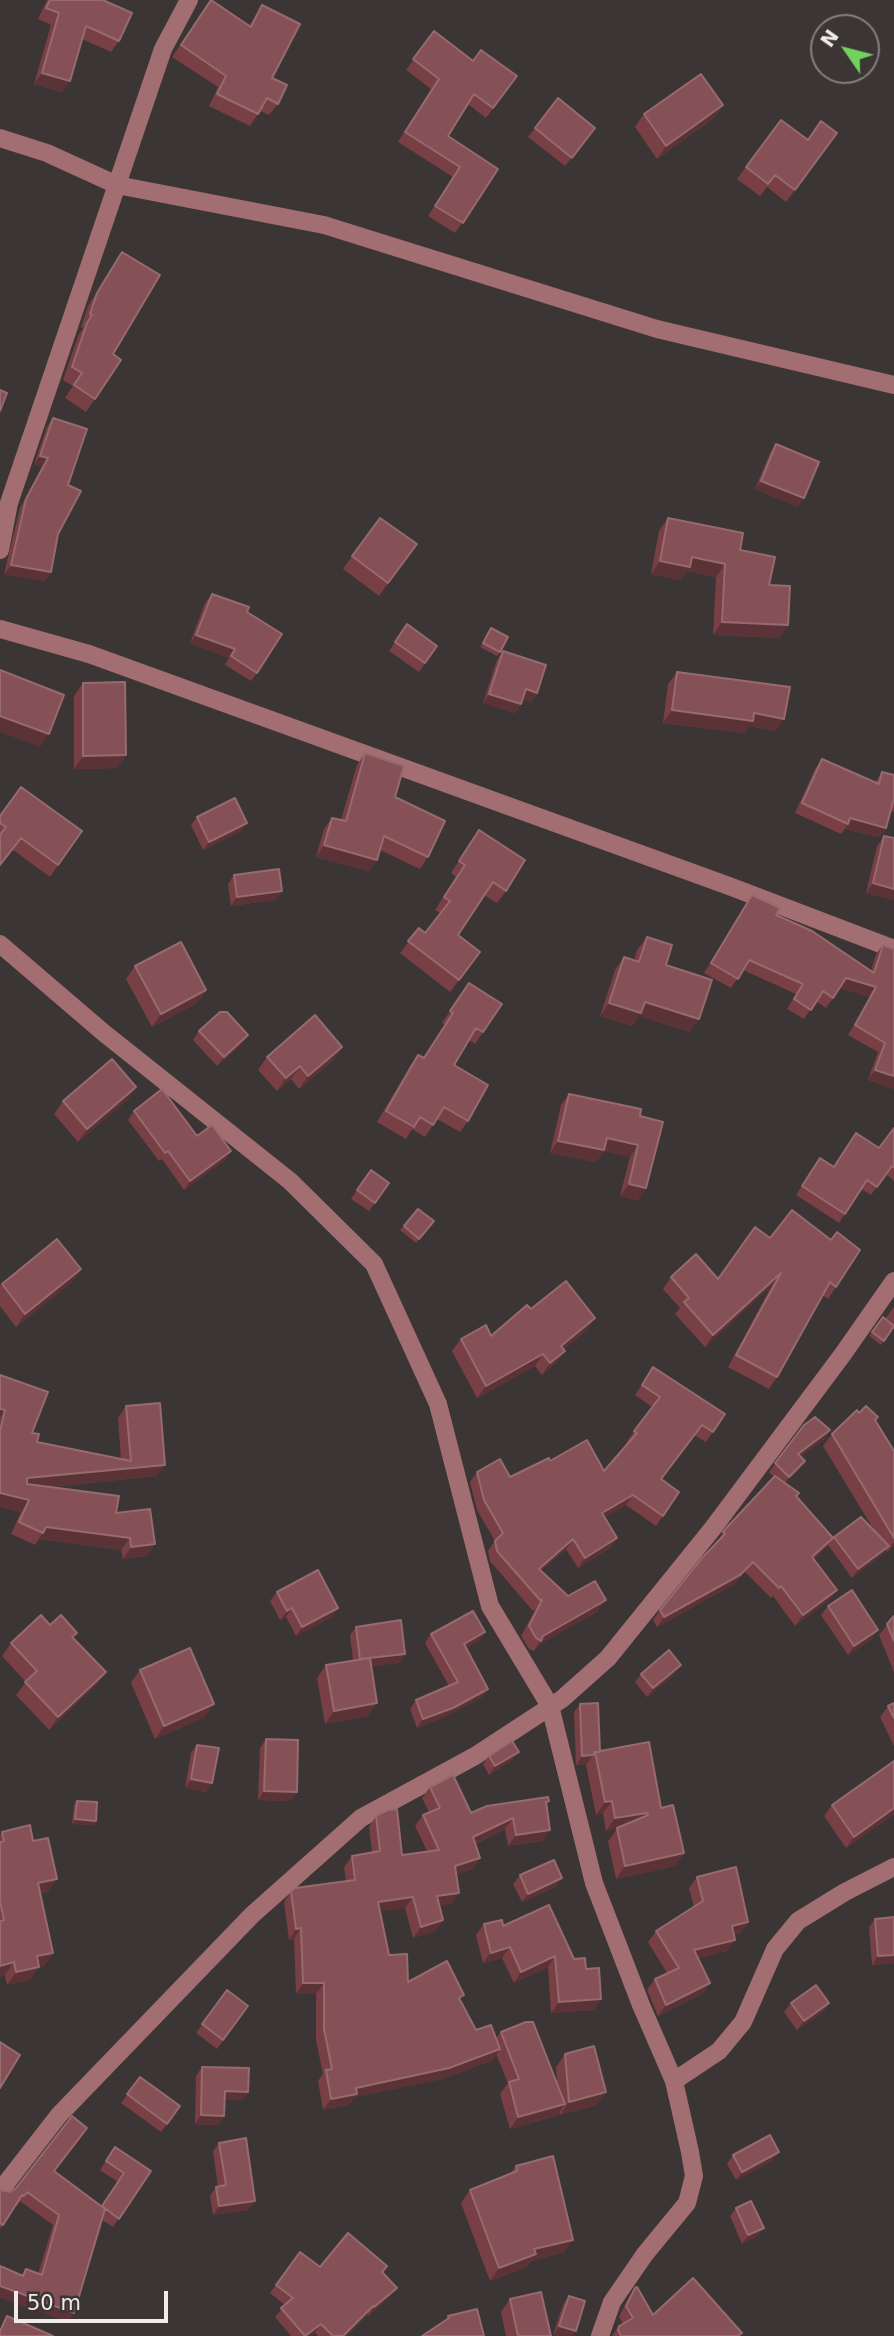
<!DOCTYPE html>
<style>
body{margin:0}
#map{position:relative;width:894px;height:2336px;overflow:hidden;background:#3c3535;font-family:"DejaVu Sans",sans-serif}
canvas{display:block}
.north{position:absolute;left:810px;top:14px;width:70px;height:70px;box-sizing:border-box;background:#3c3535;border:2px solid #847e7e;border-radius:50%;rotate:305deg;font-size:19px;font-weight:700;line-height:28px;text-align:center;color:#f0ebeb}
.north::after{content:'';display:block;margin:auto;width:24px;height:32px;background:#73d25d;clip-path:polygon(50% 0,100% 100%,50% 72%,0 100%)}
.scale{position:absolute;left:14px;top:2291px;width:154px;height:32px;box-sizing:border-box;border:4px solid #f0ebeb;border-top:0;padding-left:9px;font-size:21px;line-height:24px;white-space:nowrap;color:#f0ebeb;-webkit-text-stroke:5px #3c3535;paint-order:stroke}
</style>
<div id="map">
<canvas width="894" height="2336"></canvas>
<div class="north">N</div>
<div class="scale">50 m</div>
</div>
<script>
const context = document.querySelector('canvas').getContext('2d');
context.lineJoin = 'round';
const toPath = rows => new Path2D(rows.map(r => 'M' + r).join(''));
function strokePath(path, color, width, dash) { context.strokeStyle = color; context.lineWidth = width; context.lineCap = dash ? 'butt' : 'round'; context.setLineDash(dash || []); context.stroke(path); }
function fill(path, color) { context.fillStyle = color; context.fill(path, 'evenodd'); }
const minor = toPath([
 [0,138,47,153,117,185,324,225,657,329,894,385],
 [0,550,9,503,163,49,189,0],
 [0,629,89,654,729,886,894,949],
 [0,944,104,1033,290,1181,374,1264,438,1404,490,1606,550,1706,594,1883,641,2005,674,2081,690,2152,694,2176,687,2203,645,2254,612,2302,600,2336],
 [674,2081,719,2051,743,2022,775,1949,798,1921,845,1892,894,1867],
 [0,2191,59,2115,252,1915,361,1818,475,1756,562,1699,608,1658,713,1528,843,1354,894,1281]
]);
const wall = toPath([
 [47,0,103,0,119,41,111,52,82,39,62,92,34,84,51,25,38,19],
 [211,0,249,26,262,5,272,78,278,104,269,115,260,111,250,126,209,106,218,87,172,57],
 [434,31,473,61,517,76,486,118,468,104,448,136,498,169,455,233,428,216,453,177,398,142,431,89,406,70],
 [723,105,714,118,657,159,635,127,644,114],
 [535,128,595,128,565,166,528,137],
 [808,140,829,145,786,202,767,187,760,196,737,179,746,167],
 [122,252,113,354,121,360,86,412,65,398,73,386,63,380,78,336,83,328,81,327,88,306],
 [53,418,68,485,58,534,51,572,45,581,4,574,20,508,42,467,34,464,47,427],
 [776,444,798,507,755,489,770,453],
 [380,518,417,544,379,596,343,569],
 [668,518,740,550,769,585,788,625,779,638,713,635,716,577,687,571,681,580,651,574,659,531],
 [212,594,247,612,257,673,251,681,225,665,229,658,190,643,205,603],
 [407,624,437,646,419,672,389,651],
 [491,628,500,652,497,656,480,647],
 [503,651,537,693,531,702,523,699,521,704,515,713,483,703,497,660],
 [677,672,776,731,749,726,745,733,663,723,668,684],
 [83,683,126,755,117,768,74,769,74,696],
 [365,753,395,797,428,857,420,869,380,850,377,860,369,871,316,857,324,829,332,818,341,820,357,765],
 [822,759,875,782,882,772,894,775,894,812,890,810,886,828,879,837,845,829,841,834,795,813,815,769],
 [0,816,82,831,50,877,13,850,0,866],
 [197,817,241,831,203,850,191,825],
 [479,830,506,891,497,903,484,895,458,935,471,964,450,992,400,953,419,928,425,933,440,913,435,910,456,877,451,873],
 [884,836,894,900,866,893,877,846],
 [234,875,282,891,275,900,231,906,228,884],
 [752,895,776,915,871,971,876,954,883,945,894,949,894,1089,868,1080,878,1052,848,1035,870,997,840,988,826,1008,816,1001,804,1019,787,1009,796,994,743,970,731,988,704,973],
 [647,937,666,965,690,1032,639,1016,632,1026,600,1016,615,970,624,957,634,961,637,950],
 [135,966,206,990,197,1003,152,1027,126,979],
 [469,983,483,1032,475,1044,469,1040,454,1065,468,1121,460,1132,437,1119,425,1137,412,1129,406,1139,377,1122,410,1066,418,1055,423,1058,445,1025,442,1023],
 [199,1031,242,1044,217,1066,193,1040],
 [342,1047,333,1060,299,1089,291,1079,277,1091,258,1070,267,1057],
 [136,1087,127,1100,78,1142,54,1114,63,1101],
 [569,1094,640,1116,646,1188,638,1200,620,1196,630,1157,604,1151,596,1162,550,1153,561,1105],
 [134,1111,197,1136,225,1160,184,1190,162,1159,159,1161,128,1120],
 [894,1128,894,1181,886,1174,871,1195,861,1189,839,1223,796,1195,820,1158,833,1167,879,1148],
 [371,1170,389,1183,369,1211,351,1199],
 [404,1226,430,1226,416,1243,400,1230],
 [755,1227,836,1287,828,1299,822,1295,777,1377,769,1389,728,1367,772,1285,705,1347,675,1314,680,1308,663,1289,671,1277,718,1279],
 [81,1269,72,1282,16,1327,0,1306,0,1286,2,1284],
 [894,1307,894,1328,881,1345,869,1336,883,1317,885,1319],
 [531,1309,595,1318,587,1330,564,1349,565,1351,556,1363,542,1375,535,1366,477,1398,452,1351,461,1339,491,1336],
 [653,1367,725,1414,706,1442,694,1435,661,1479,679,1492,656,1526,626,1505,605,1517,617,1538,610,1548,578,1568,566,1549,541,1571,568,1596,598,1611,538,1645,534,1651,529,1649,521,1636,535,1610,533,1611,490,1561,488,1551,495,1541,477,1510,470,1482,477,1472,510,1477,550,1461,604,1471,629,1443,627,1441,652,1407,635,1395],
 [0,1375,37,1442,121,1459,118,1418,126,1406,157,1476,50,1487,116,1513,155,1544,146,1556,123,1559,121,1550,39,1539,35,1545,11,1534,21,1512,0,1507],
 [859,1413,876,1421,894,1451,894,1546,887,1552,886,1550,883,1554,852,1578,828,1545,814,1559,837,1590,829,1600,795,1626,773,1596,771,1598,745,1572,733,1585,657,1627,653,1620,660,1610,717,1543,723,1532,774,1477,769,1472,804,1425,830,1430,824,1439,800,1457,805,1461,798,1470,785,1483,833,1538,834,1537,874,1530,823,1446,832,1434],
 [277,1592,338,1608,332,1617,296,1636,286,1617,280,1620,270,1601],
 [828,1606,872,1639,848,1655,821,1615],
 [894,1616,894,1672,879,1635],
 [50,1625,73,1638,106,1672,96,1685,49,1730,16,1695,26,1682,2,1656,11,1643],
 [356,1627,405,1654,399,1663,371,1666,368,1716,325,1724,317,1678,326,1665,353,1660,350,1635],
 [431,1634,479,1641,466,1648,482,1697,446,1716,417,1728,410,1709,416,1700,449,1686,425,1643],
 [140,1670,205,1717,155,1739,131,1683],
 [641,1674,675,1674,647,1697,635,1682],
 [894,1703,894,1746,880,1717,888,1706],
 [580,1704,600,1752,661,1808,684,1853,675,1866,616,1879,608,1841,617,1829,606,1831,603,1813,596,1815,586,1765,587,1764,576,1765,574,1712],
 [266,1739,291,1801,258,1800,260,1748],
 [197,1745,212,1783,206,1792,185,1788,191,1753],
 [489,1756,512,1760,489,1775,483,1764],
 [894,1761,894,1814,846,1848,824,1816,832,1805],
 [430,1787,471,1813,547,1805,543,1841,508,1846,505,1829,475,1844,480,1858,473,1869,456,1874,459,1893,451,1904,439,1905,443,1920,435,1931,413,1938,405,1908,380,1911,389,1955,408,1982,460,2000,476,2030,496,2038,501,2032,557,2085,556,2067,565,2054,597,2105,560,2115,559,2112,557,2116,510,2129,500,2094,508,2083,496,2054,493,2060,442,2079,354,2097,349,2105,323,2110,318,2081,323,2074,316,2040,316,1994,296,1994,294,1939,289,1940,284,1902,291,1891,346,1881,344,1867,352,1856,372,1853,369,1827,376,1816,402,1855,427,1851,415,1826,423,1815,429,1812,422,1798],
 [77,1801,96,1821,93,1825,72,1824,74,1805],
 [2,1832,33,1841,48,1892,40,1893,53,1953,44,1966,38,1967,30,1980,7,1985,5,1975,0,1977,0,1835],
 [520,1875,556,1887,522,1902,513,1884],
 [697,1877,741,1933,734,1935,727,1951,698,1958,710,1983,702,1994,658,2016,647,1990,655,1979,667,1973,648,1942,656,1931,694,1907,689,1888],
 [875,1919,894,1963,872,1965,869,1927],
 [484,1924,503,1926,574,1959,586,1969,601,1999,594,2010,551,2013,548,1967,514,1983,502,1958,483,1963,476,1935],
 [227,1990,248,2006,217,2049,196,2033],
 [791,2003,829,2003,823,2012,797,2030,784,2012],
 [202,2067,248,2092,242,2100,224,2100,224,2116,218,2125,195,2124,196,2076],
 [140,2077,180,2106,161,2132,121,2103],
 [81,2138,54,2171,101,2206,118,2182,100,2170,115,2147,151,2171,113,2227,102,2220,74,2313,67,2322,21,2276,26,2269,38,2274,53,2225,20,2201,17,2206,16,2205,0,2229,0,2190,10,2192],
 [219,2143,255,2201,248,2210,213,2215,210,2196,216,2187,218,2187,213,2151],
 [733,2155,772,2161,736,2180,727,2164],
 [516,2166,564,2252,531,2261,527,2267,490,2281,461,2203,470,2190,510,2174],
 [736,2208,764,2228,757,2236,742,2244,730,2216],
 [300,2252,320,2267,383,2272,397,2288,390,2296,368,2316,367,2315,346,2336,318,2336,315,2332,310,2336,291,2336,275,2317,285,2305,270,2293],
 [635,2288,653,2315,740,2336,612,2336,619,2326,623,2324,619,2317,628,2299],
 [569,2296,576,2331,572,2336,557,2336,553,2335,563,2305],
 [510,2299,551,2336,506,2336,501,2312]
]);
const shadedWall = toPath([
 [42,73,70,81,62,92,34,84],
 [723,105,714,118,657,159,666,146],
 [40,456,48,458,42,467,34,464],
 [761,481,804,498,798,507,755,489],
 [692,557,725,564,716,577,687,571,681,580,651,574,660,561],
 [11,565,51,572,45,581,4,574],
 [722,622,788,625,779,638,713,635],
 [196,635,235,649,229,658,190,643],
 [526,689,537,693,531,702,519,698],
 [489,694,521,704,515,713,483,703],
 [672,710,754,713,784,719,776,731,749,726,745,733,663,723],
 [0,716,49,734,40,747,0,732],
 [126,755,117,768,74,769,83,756],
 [850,818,886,828,879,837,845,829],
 [247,823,241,831,203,850,209,842],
 [324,845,377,860,369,871,316,857],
 [873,883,894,889,894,900,866,893],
 [282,891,275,900,231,906,237,897],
 [846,978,876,987,870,997,839,988],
 [206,990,197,1003,152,1027,161,1014],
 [645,1002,699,1019,690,1032,639,1016,632,1026,600,1016,609,1003],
 [248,1035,242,1044,217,1066,224,1057],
 [342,1047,333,1060,299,1089,308,1076],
 [300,1066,291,1079,277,1091,286,1078],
 [875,1070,894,1076,894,1089,868,1080],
 [136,1087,127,1100,78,1142,87,1129],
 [607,1138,638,1145,630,1157,604,1151,596,1162,550,1153,558,1141],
 [231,1151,225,1160,184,1190,190,1181],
 [629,1184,646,1188,638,1200,620,1196],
 [81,1269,72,1282,16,1327,25,1314],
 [781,1273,772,1285,705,1347,713,1335],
 [595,1318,587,1330,553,1358,561,1346],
 [565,1351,556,1363,542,1375,550,1363],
 [543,1354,535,1366,477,1398,486,1386],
 [0,1409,5,1410,0,1418],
 [830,1430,824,1439,792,1463,798,1454],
 [805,1461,798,1470,782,1486,789,1477],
 [165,1465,157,1476,19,1490,27,1478],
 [0,1493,29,1500,21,1512,0,1507],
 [633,1495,626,1505,595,1523,602,1513],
 [46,1527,130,1538,121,1550,39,1539],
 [617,1538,610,1548,578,1568,585,1558],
 [833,1538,825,1548,804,1567,812,1557],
 [573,1539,566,1549,532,1579,539,1569],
 [894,1542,894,1546,887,1552],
 [155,1544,146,1556,123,1559,131,1547],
 [889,1546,883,1554,852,1578,858,1569],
 [753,1562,745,1572,733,1585,657,1627,664,1617],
 [837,1590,829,1600,795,1626,803,1615],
 [606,1600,598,1611,538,1645,543,1636],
 [292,1608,286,1617,280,1620,287,1611],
 [338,1608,332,1617,296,1636,302,1627],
 [878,1630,872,1639,848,1655,854,1646],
 [485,1632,479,1641,458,1653,464,1644],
 [405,1654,399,1663,354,1669,360,1660],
 [681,1665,675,1674,647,1697,653,1688],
 [106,1672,96,1685,49,1730,58,1717],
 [488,1689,482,1697,446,1716,417,1728,423,1719],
 [377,1703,368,1716,325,1724,334,1711],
 [214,1704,205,1717,155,1739,164,1726],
 [519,1752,512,1760,489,1775,495,1766],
 [593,1755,587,1764,576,1765,582,1756],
 [191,1779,212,1783,206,1792,185,1788],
 [264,1791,297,1792,291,1801,258,1800],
 [612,1801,603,1813,596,1815,605,1802],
 [894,1808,894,1814,846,1848,854,1837],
 [647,1813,638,1826,606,1831,615,1818],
 [513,1818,505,1829,465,1848,473,1837],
 [75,1819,96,1821,93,1825,72,1824],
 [550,1830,543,1841,508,1846,516,1835],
 [684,1853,675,1866,616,1879,625,1866],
 [480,1858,473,1869,447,1877,455,1866],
 [562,1878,556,1887,522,1902,528,1894],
 [57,1879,48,1892,29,1896,38,1883],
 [459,1893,451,1904,429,1907,437,1896],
 [413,1897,405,1908,370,1913,378,1902],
 [443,1920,435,1931,413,1938,421,1927],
 [748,1922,741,1933,724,1937,732,1926],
 [301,1928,294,1939,289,1940,296,1929],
 [735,1940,727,1951,686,1961,694,1950],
 [510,1947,502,1958,483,1963,491,1953],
 [53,1953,44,1966,38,1967,30,1980,7,1985,16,1972,37,1956],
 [894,1955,894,1963,872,1965,878,1956],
 [555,1956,548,1967,514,1983,521,1972],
 [14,1962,5,1975,0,1977,0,1966],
 [303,1983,324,1983,316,1994,296,1994],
 [710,1983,702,1994,658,2016,666,2005],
 [601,1999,594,2010,551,2013,559,2002],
 [829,2003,823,2012,797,2030,804,2021],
 [500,2049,493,2060,442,2079,354,2097,349,2105,323,2110,331,2099,356,2088],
 [225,2091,248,2092,242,2100,218,2100],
 [606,2092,597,2105,560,2115,569,2102],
 [565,2104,557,2116,510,2129,518,2117],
 [201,2115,224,2116,218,2125,195,2124],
 [779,2152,772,2161,736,2180,742,2172],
 [255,2201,248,2210,213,2215,219,2206],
 [764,2228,757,2236,742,2244,748,2235],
 [573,2240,564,2252,531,2261,527,2267,490,2281,499,2268,534,2249],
 [0,2286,74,2313,67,2322,0,2298],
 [397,2288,390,2296,368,2316,374,2307],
 [373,2306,367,2315,346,2336,343,2336],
 [321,2324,315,2332,310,2336,306,2336],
 [559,2326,576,2331,572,2336,557,2336,553,2335]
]);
const building = toPath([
 [50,0,103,0,132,13,119,41,86,26,70,81,42,73,59,13,46,8,50,0],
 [211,0,251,27,262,5,300,24,272,78,287,85,278,104,267,98,258,114,217,94,226,76,181,45,211,0],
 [434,31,473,61,481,50,517,76,493,108,474,94,448,136,498,169,463,223,435,206,460,167,405,132,439,79,413,59,434,31],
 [701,74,723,105,666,146,644,114,701,74],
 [558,98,595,128,572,158,535,128,558,98],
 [781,120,808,140,821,121,837,133,795,190,775,175,768,184,746,167,781,120],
 [122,252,160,275,113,354,121,360,95,399,74,385,82,373,72,367,87,323,92,315,90,314,97,293,122,252],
 [0,390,7,393,0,411,0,390],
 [53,418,87,429,68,485,81,491,58,534,51,572,11,565,26,499,48,458,40,456,53,418],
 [776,444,819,462,804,498,761,481,776,444],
 [380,518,417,544,388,583,352,556,380,518],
 [668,518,743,533,740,550,775,557,769,585,790,586,788,625,722,622,725,564,692,557,690,567,660,561,668,518],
 [212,594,249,607,247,612,282,634,257,673,231,656,235,649,196,635,212,594],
 [407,624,437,646,425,663,395,642,407,624],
 [491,628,508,637,500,652,483,643,491,628],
 [503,651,546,665,537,693,526,689,521,704,489,694,503,651],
 [0,670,64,695,49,734,0,716,0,670],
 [677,672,790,687,784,719,754,713,753,721,672,710,677,672],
 [125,682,126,755,83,756,83,683,125,682],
 [365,753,404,766,395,797,445,821,428,857,384,836,377,860,324,845,332,818,346,821,365,753],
 [822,759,879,784,882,772,894,775,894,798,886,828,850,818,848,824,802,803,822,759],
 [21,787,82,831,58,865,21,838,0,865,0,835,6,827,0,823,0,816,21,787],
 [235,798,247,823,209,842,197,817,235,798],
 [479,830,525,860,506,891,493,882,458,935,480,952,459,980,408,941,419,928,425,933,450,901,444,897,465,865,459,861,479,830],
 [884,836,894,838,894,889,873,883,884,836],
 [279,869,282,891,237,897,234,875,279,869],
 [752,895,780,908,776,915,812,931,874,973,883,945,894,949,894,1076,875,1070,885,1043,855,1025,876,987,846,978,833,998,823,991,811,1010,794,999,803,984,749,960,738,979,711,963,752,895],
 [647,937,672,945,666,965,712,980,699,1019,645,1002,641,1013,609,1003,624,957,639,962,647,937],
 [181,942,206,990,161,1014,135,966,181,942],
 [469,983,502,1004,483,1032,476,1028,454,1065,488,1085,468,1121,444,1107,433,1125,420,1117,414,1127,386,1111,418,1055,424,1058,453,1013,450,1011,469,983],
 [220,1012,227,1012,248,1035,224,1057,199,1031,220,1012],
 [315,1015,342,1047,308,1076,300,1066,286,1078,267,1057,315,1015],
 [112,1059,136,1087,87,1129,63,1101,112,1059],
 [162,1089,197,1136,212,1125,231,1151,190,1181,168,1151,165,1153,134,1111,162,1089],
 [569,1094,641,1109,640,1116,663,1122,646,1188,629,1184,638,1145,607,1138,604,1150,558,1141,569,1094],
 [894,1128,894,1167,892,1166,877,1187,867,1180,845,1214,802,1186,820,1158,834,1167,856,1133,879,1148,894,1128],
 [371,1170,389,1183,375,1203,357,1190,371,1170],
 [418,1209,434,1221,419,1239,404,1226,418,1209],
 [792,1210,831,1240,837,1232,860,1250,836,1287,830,1282,777,1377,736,1355,781,1273,713,1335,684,1302,689,1298,671,1277,696,1254,718,1279,755,1227,770,1238,792,1210],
 [57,1239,81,1269,25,1314,2,1284,57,1239],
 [566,1281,595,1318,561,1346,565,1351,550,1363,543,1354,486,1386,461,1339,486,1325,491,1336,527,1305,531,1309,566,1281],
 [883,1317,894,1326,884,1341,872,1332,883,1317],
 [653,1367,725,1414,713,1432,702,1425,661,1479,679,1492,663,1516,633,1495,602,1513,617,1538,585,1558,573,1539,539,1569,568,1596,595,1581,606,1600,543,1636,541,1641,536,1638,529,1626,542,1600,540,1600,497,1551,495,1541,503,1533,484,1500,477,1472,500,1459,510,1477,549,1458,550,1461,587,1440,604,1471,637,1433,634,1431,660,1397,642,1385,653,1367],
 [0,1375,48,1392,32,1433,39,1434,37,1442,131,1461,126,1406,160,1403,165,1465,27,1478,27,1484,119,1496,116,1513,150,1509,155,1544,131,1547,130,1538,46,1527,43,1533,19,1522,29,1500,0,1493,0,1431,5,1410,0,1409,0,1375],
 [866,1406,878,1417,875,1420,894,1451,894,1538,832,1434,857,1410,859,1413,866,1406],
 [815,1417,830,1430,798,1454,805,1461,789,1477,775,1463,804,1425,815,1417],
 [775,1476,799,1493,796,1496,833,1538,812,1557,837,1590,803,1615,781,1586,779,1588,753,1562,740,1575,664,1617,660,1610,702,1558,725,1534,723,1532,729,1525,775,1476],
 [861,1517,889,1546,858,1569,834,1537,861,1517],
 [318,1570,338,1608,302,1627,292,1608,287,1611,277,1592,318,1570],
 [852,1590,878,1630,854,1646,828,1606,852,1590],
 [473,1611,485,1632,464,1644,488,1689,453,1708,423,1719,416,1700,458,1682,431,1634,473,1611],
 [41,1615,50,1625,61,1615,77,1633,72,1637,106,1672,58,1717,25,1682,37,1671,11,1643,41,1615],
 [894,1616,894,1641,887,1624,894,1616],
 [401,1620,405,1654,360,1659,356,1627,401,1620],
 [190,1648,214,1704,164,1726,140,1670,190,1648],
 [669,1650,681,1665,653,1688,641,1674,669,1650],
 [370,1658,377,1703,334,1711,326,1665,370,1658],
 [598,1703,600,1752,595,1752,593,1755,582,1756,580,1704,598,1703],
 [894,1703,894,1718,888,1706,894,1703],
 [266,1739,298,1740,297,1792,264,1791,266,1739],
 [512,1741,519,1752,495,1766,489,1756,512,1741],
 [649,1742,661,1808,673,1805,684,1853,625,1866,617,1828,648,1815,647,1813,615,1818,612,1801,605,1802,595,1752,649,1742],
 [197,1745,219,1748,212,1783,191,1779,197,1745],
 [894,1761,894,1808,854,1837,832,1805,894,1761],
 [453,1775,471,1813,487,1806,548,1797,549,1801,546,1802,550,1830,516,1835,513,1818,473,1837,480,1858,455,1866,459,1893,437,1896,443,1920,421,1927,413,1897,378,1902,389,1955,407,1954,408,1982,447,1961,464,1995,459,1998,476,2030,491,2025,500,2049,449,2068,356,2088,357,2094,331,2099,326,2070,332,2069,324,2029,324,1983,303,1983,301,1928,296,1929,291,1891,295,1888,355,1880,352,1856,380,1851,376,1816,388,1810,397,1809,402,1855,439,1850,423,1815,440,1808,430,1787,453,1775],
 [77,1801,97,1802,96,1821,75,1819,77,1801],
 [30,1825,33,1841,48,1838,57,1879,38,1883,53,1953,37,1956,39,1967,16,1972,14,1962,0,1966,0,1921,4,1920,0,1902,0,1842,4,1841,2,1832,30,1825],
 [554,1860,562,1878,528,1894,520,1875,554,1860],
 [736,1867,748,1922,732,1926,735,1940,694,1950,710,1983,666,2005,655,1979,679,1968,656,1931,703,1901,697,1877,736,1867],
 [549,1905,574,1959,585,1958,586,1969,599,1968,601,1999,559,2002,555,1956,521,1972,510,1947,491,1953,484,1924,502,1920,503,1926,549,1905],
 [894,1917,894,1955,878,1956,875,1919,894,1917],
 [816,1985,829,2003,804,2021,791,2003,816,1985],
 [227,1990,248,2006,223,2040,202,2024,227,1990],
 [526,2022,533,2022,565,2104,518,2117,509,2082,519,2079,501,2032,526,2022],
 [0,2042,20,2055,0,2088,0,2042],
 [594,2046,606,2092,569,2102,565,2054,594,2046],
 [202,2067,249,2068,248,2092,225,2091,224,2116,201,2115,202,2067],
 [140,2077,180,2106,167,2124,127,2094,140,2077],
 [72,2116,87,2128,54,2171,105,2209,74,2313,0,2286,0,2266,23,2276,26,2269,42,2275,59,2215,27,2192,24,2196,22,2195,3,2225,0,2223,0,2190,10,2192,16,2188,72,2116],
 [770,2135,779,2152,742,2172,733,2155,770,2135],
 [246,2138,255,2201,219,2206,216,2187,226,2185,219,2143,246,2138],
 [115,2147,151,2171,119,2219,102,2206,124,2173,106,2161,115,2147],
 [553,2156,573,2240,534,2249,536,2254,499,2268,470,2190,517,2171,516,2166,553,2156],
 [751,2201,764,2228,748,2235,736,2208,751,2201],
 [348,2233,387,2266,382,2272,397,2288,374,2307,373,2306,343,2336,333,2336,321,2324,305,2336,281,2308,293,2298,276,2285,300,2252,320,2267,348,2233],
 [693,2278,742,2333,738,2336,621,2336,618,2330,619,2326,633,2318,626,2306,635,2288,637,2287,653,2315,693,2278],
 [541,2292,551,2336,518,2336,510,2299,541,2292],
 [569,2296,585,2301,576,2331,559,2326,569,2296],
 [477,2309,484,2336,422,2336,449,2318,448,2316,477,2309],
 [7,2316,53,2336,0,2336,0,2331,7,2316]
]);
strokePath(minor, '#a26e71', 18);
fill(wall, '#783f45');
fill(shadedWall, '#5b3337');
fill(building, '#855156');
strokePath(building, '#966a6e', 2);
</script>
